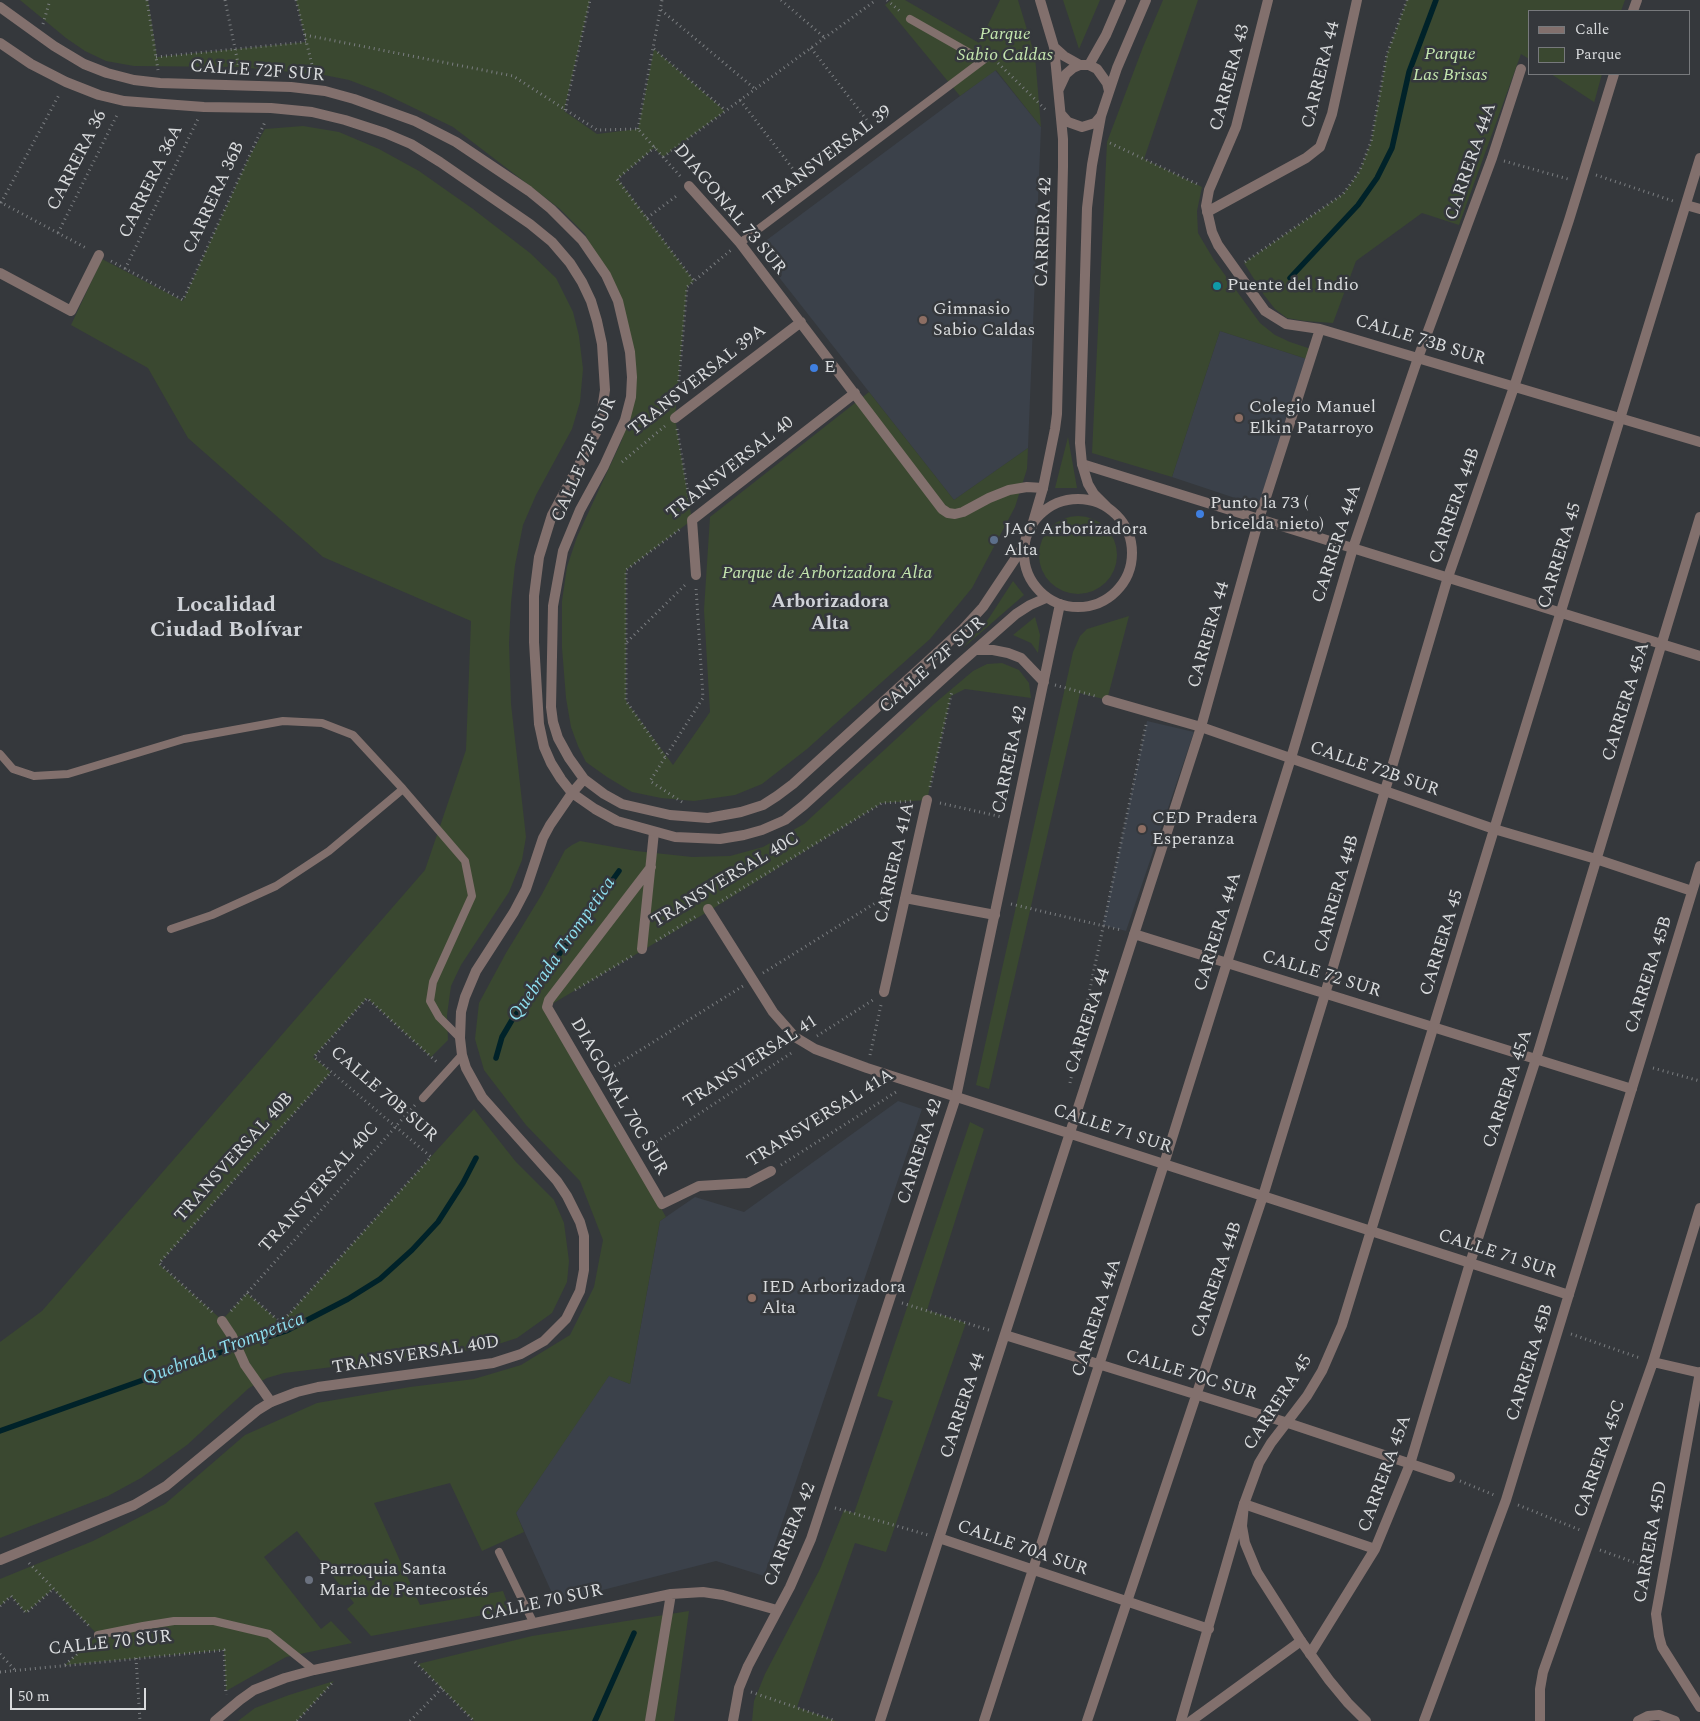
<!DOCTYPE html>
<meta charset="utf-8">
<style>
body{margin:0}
#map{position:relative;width:1700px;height:1721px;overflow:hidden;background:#35383c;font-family:Spectral,serif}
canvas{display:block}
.legend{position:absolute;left:1528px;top:10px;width:162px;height:65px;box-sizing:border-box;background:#35383c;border:1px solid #77797c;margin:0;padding:6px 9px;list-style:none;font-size:15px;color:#d9dbdd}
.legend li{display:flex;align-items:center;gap:10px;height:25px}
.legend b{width:25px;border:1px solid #77797c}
.scale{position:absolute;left:10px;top:1688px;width:136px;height:22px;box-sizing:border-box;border:2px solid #d9dbdd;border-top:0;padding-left:6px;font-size:15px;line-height:18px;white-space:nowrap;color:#d9dbdd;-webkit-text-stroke:4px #35383c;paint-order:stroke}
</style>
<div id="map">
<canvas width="1700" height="1721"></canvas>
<ul class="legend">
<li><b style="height:6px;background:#82706d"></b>Calle</li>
<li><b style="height:14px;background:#3a4830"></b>Parque</li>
</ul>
<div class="scale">50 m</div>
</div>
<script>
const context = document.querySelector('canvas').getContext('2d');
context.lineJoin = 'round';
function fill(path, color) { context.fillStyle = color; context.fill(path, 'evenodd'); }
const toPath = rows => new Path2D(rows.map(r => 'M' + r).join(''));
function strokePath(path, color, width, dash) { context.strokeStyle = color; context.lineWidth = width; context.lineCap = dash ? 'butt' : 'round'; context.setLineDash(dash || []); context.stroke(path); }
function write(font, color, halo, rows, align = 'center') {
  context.font = font + ' Spectral,serif'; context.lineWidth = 5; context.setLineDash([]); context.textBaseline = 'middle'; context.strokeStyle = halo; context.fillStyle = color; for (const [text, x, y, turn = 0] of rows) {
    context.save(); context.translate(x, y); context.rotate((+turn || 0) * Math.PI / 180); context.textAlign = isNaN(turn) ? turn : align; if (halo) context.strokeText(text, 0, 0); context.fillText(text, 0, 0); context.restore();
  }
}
const built = toPath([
 [995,70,1041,127,1028,448,954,500,756,248],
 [1220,331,1307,359,1259,506,1172,477],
 [1147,721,1194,732,1126,931,1103,925],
 [898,1101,922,1109,764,1576,716,1561,556,1602,516,1513,609,1375,630,1384,660,1221,695,1197,744,1212]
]);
const green = toPath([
 [20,0,148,0,157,57,306,42,296,0,590,0,564,111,597,134,638,129,654,49,725,111,663,157,654,148,618,179,694,281,687,287,675,418,692,520,626,570,626,701,673,765,710,712,704,610,710,517,869,392,954,500,1028,448,1027,469,1015,507,972,588,930,639,807,749,762,784,735,795,694,801,661,798,632,792,607,777,586,762,578,746,571,727,566,698,562,648,562,601,567,567,577,537,622,440,629,406,630,374,612,289,585,234,560,209,453,127,383,93,349,80,324,75,239,67,134,66,106,61,85,51,66,38],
 [891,0,905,0,979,43,1000,0,1018,0,1035,56,1041,127,996,70,960,96,885,5],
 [1063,0,1100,0,1079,49],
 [1163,0,1198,0,1144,159,1202,187,1197,211,1198,233,1214,260,1260,323,1275,335,1290,342,1311,349,1307,359,1220,331,1172,477,1092,453,1107,142,1143,47],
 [1407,0,1625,0,1621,11,1529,11,1529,59,1521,54,1459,225,1422,213,1356,261,1333,323,1305,321,1287,318,1275,309,1264,295,1244,263,1343,194,1352,182,1360,170,1371,142,1387,54],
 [1551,74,1602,74,1594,103,1594,102],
 [303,126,339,132,379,149,419,171,473,209,530,253,556,278,573,312,579,336,583,369,580,402,572,429,536,495,523,525,515,565,511,603,509,643,511,704,526,837,522,860,509,892,461,965,451,986,447,1015,448,1040,431,1057,367,998,313,1057,331,1072,159,1264,222,1320,247,1293,281,1323,474,1109,516,1162,554,1200,564,1223,569,1261,567,1282,552,1313,517,1338,486,1348,284,1373,267,1378,249,1388,187,1445,141,1478,108,1496,0,1538,0,1342,42,1311,425,870,466,750,471,621,323,557,188,438,148,368,71,325,102,259,183,301,249,157,265,129],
 [1068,437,1077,488,1055,488],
 '1039 555a39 39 0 1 1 78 0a39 39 0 1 1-78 0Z',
 [1013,581,1024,595,963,648,989,618],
 [1129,616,1107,700,1080,693,989,1089,976,1085,1073,652,1080,636,1087,629],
 [1035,617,1040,635,1038,653,1031,643,1013,635],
 [1002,663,1019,670,1029,683,1031,698,965,689,951,696,927,800,882,803,709,911,547,1007,666,1217,660,1221,630,1384,609,1376,516,1513,524,1532,482,1551,450,1483,374,1503,420,1605,503,1591,510,1610,371,1636,347,1609,354,1603,297,1531,264,1557,321,1629,331,1621,352,1643,286,1657,226,1691,224,1650,65,1665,98,1635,53,1589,26,1613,11,1596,0,1606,0,1579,93,1541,165,1504,245,1435,317,1403,410,1387,474,1379,521,1365,570,1335,594,1287,603,1240,580,1181,526,1125,484,1070,475,1039,479,1003,506,953,542,894,565,850,572,845,580,841,636,851,692,857,730,856,763,847,804,824,934,704,973,671,987,664],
 [970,1122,984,1129,927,1310,966,1323,886,1552,855,1543,797,1707,836,1721,752,1721,754,1701,765,1674,820,1569,844,1510,854,1513,893,1401,877,1396],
 [689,1611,674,1721,474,1721,418,1664,532,1636],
 [334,1681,297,1721,238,1721,255,1708,289,1695]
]);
const stream = toPath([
 [1290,278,1358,205,1377,178,1392,148,1409,72,1436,0],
 [496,1058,502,1037,512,1020,619,871],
 [0,1431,219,1353,286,1331,348,1299,380,1279,412,1250,438,1222,463,1183,476,1158],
 [595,1721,634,1633]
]);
const path = toPath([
 [147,0,158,70],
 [225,0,240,73],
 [296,0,315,77],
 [781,0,825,38],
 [887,0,902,13],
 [661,10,755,89],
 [43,24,50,0],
 [305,35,513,76,597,130,638,129,680,176],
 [811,48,873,128],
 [654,49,726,111],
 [156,57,306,42],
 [998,63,1047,111],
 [740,100,803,182],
 [565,110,590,0],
 [638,129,662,0],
 [1110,143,1197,184],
 [655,147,617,179,694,281],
 [663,157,876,0],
 [1504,161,1568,179],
 [1596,175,1673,201],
 [0,202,88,249],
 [1,203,60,93],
 [647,218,679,194],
 [58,233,118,113],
 [111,261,183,300,265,122],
 [1245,262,1343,194,1352,182,1360,170,1371,142,1387,54,1407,0],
 [125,269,198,119],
 [677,401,687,287,731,250],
 [677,429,690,504],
 [622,462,665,426],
 [627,642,686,584],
 [1055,685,1095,696],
 [665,757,626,701,626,570,680,529],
 [930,787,952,691],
 [682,802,650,781,703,698,696,587],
 [940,803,1002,817],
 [718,903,882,803,914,801],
 [1011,904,1121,930],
 [656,941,698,915],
 [763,973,893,892],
 [575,990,632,956],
 [817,1036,873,1000],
 [870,1055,881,1005],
 [1653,1068,1700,1081],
 [602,1074,743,986],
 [1070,1083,1146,725],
 [644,1150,793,1052],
 [781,1165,896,1092],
 [247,1293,281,1323,431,1157,314,1057,367,998,439,1064],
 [902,1303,992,1331],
 [231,1311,415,1105],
 [212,1312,159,1263,331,1072],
 [1571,1334,1640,1358],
 [1460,1481,1494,1495],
 [1518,1505,1580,1530],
 [835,1508,928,1535],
 [1600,1550,1650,1568],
 [29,1563,90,1627],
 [0,1606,11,1596,26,1613,53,1589],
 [0,1654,15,1670],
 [136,1658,140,1721],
 [415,1662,474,1721],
 [65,1665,90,1642],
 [0,1672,224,1650,226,1695],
 [751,1692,836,1721],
 [297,1721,334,1681],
 [410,1721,442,1688]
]);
const service = toPath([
 [910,19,982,60],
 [740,243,990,55],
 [0,754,13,769,34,776,68,774,184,739,283,721,322,723,353,735,403,789,465,861,472,896,433,982,430,1001,439,1017,460,1038],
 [171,929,212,915,276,886,329,851,403,789],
 [423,1098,462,1055],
 [499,1552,533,1622],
 [98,1635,143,1626,174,1621,214,1621,269,1634,314,1670]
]);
const minor = toPath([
 [1268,0,1236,127,1209,190,1206,206,1212,232,1218,245,1265,311,1286,324,1320,329,1700,442],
 [1633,11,1637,0],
 [689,186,740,243,942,509,948,513,955,514,963,512,989,498,1009,490,1027,487,1043,488],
 [1686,205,1700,209],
 [1207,212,1306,158,1320,147,1332,114,1357,0],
 [0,273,71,311,99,255],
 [675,418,801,322],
 [1082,464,1700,656],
 [696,575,692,520,855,393],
 [1107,700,1201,727,1494,829,1596,859,1692,891],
 [651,867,549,1000,547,1007,662,1204,699,1186,748,1183,771,1171],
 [905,898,995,915],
 [708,909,773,1012,795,1037,815,1049,867,1068,1569,1295],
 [1134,934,1632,1089],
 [642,949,654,832],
 [884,992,927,800],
 [222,1321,232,1336,245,1365,271,1402],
 [1005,1335,1288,1423,1450,1477],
 [1653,1362,1700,1373],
 [1700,1372,1656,1614,1659,1636,1662,1647,1700,1707],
 [939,1538,1209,1629],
 [1310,1654,1375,1549,1410,1464,1470,1263,1536,1059,1700,517],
 [215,1721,240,1700,254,1690,285,1678,314,1670,671,1594,703,1592,723,1595,777,1610],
 [650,1721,671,1594],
 [880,1721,1201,727,1259,519,1320,329],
 [984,1721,1164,1164,1291,758,1353,548,1418,358,1492,158,1521,69],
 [1087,1721,1263,1196,1325,994,1448,577,1514,387,1569,220,1614,74],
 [1181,1721,1244,1504,1375,1549],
 [1191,1721,1301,1641],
 [1424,1721,1506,1500,1700,866],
 [1540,1721,1540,1689,1543,1672,1653,1362,1700,1208]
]);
const tertiary = toPath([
 [0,7,54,46,84,64,107,73,134,80,160,83,291,87,325,91,354,99,415,121,456,142,529,191,551,209,582,240,606,275,618,301,630,352,632,377,631,397,625,420,604,466,580,510,563,551,553,606,551,707,553,722,558,738,569,758,584,779,604,794,622,804,670,815,708,818,741,812,763,805,777,796,793,784,962,630,983,607,1025,544],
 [0,43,31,64,66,82,99,95,124,101,204,107,271,108,312,112,345,120,385,133,411,144,440,162,530,224,552,242,570,263,582,282,591,301,597,321,602,344,605,390,601,416,596,433,552,515,539,557,534,596,534,642,539,724,544,747,551,763,561,779,572,793,595,809,617,821,675,837,720,839,744,835,762,830,785,820,804,805,958,665,1016,614,1030,605,1046,598],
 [1054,47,1064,56,1080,65],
 [1089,65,1106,35,1121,0],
 [1059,89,1066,74,1073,68,1080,65,1089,65,1097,69,1107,83,1109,91],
 [1061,114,1068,122,1082,127,1095,123,1101,116,1117,68,1146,0],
 [1101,116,1092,165,1087,208,1080,443,1082,464,1088,484,1094,494,1108,508],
 '1024 553a54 54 0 1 1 108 0a54 54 0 1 1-108 0Z',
 [1031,529,1043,488,1055,429,1057,414,1063,167,1063,139,1054,47,1040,0],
 [975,650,993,650,1008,653,1021,658,1044,682],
 [0,1560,134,1505,166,1486,258,1410,271,1402,297,1392,318,1387,493,1363,521,1354,544,1341,566,1319,580,1291,584,1270,584,1236,580,1222,567,1196,557,1181,482,1097,466,1068,462,1055,460,1038,461,1012,465,997,476,971,514,912,526,889,543,838,550,825,572,793,584,779],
 [733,1721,739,1688,748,1666,790,1587,811,1539,956,1097,1060,604],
 [1366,1721,1348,1703,1329,1680,1301,1641,1257,1572,1245,1543,1242,1526,1244,1504,1259,1463,1271,1443,1307,1396,1322,1371,1342,1325,1700,158],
 [1638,1721,1648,1716,1659,1715,1675,1721]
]);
const markers = [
 [1217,286,5,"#0f9aa8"],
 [923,320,5,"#8d6e63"],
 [814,368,5,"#3f7fe0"],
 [1239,418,5,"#8d6e63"],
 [1200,514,5,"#3f7fe0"],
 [994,540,5,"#5c6f8a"],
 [1142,829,5,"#8d6e63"],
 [752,1298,5,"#8d6e63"],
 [309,1580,5,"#6b7280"]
];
const parkNames = [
 ["Parque",1005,35],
 ["Sabio Caldas",1005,56],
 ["Parque",1450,55],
 ["Las Brisas",1450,76],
 ["Parque de Arborizadora Alta",827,574]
];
const streetNames = [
 ["CALLE 72F SUR",257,72,4],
 ["CARRERA 44",1322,75,-76],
 ["CARRERA 43",1231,78,-75],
 ["TRANSVERSAL 39",828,157,-37],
 ["CARRERA 36",78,161,-63],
 ["CARRERA 44A",1472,162,-71],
 ["CARRERA 36A",152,182,-64],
 ["CARRERA 36B",215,198,-65],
 ["DIAGONAL 73 SUR",729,210,50],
 ["CARRERA 42",1045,232,-88],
 ["CALLE 73B SUR",1420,341,17],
 ["TRANSVERSAL 39A",698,381,-38],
 ["CALLE 72F SUR",585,460,-66],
 ["TRANSVERSAL 40",731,469,-38],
 ["CARRERA 44B",1456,506,-71],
 ["CARRERA 44A",1338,544,-72],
 ["CARRERA 45",1561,556,-73],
 ["CARRERA 44",1210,635,-74],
 ["CALLE 72F SUR",933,666,-42],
 ["CARRERA 45A",1627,702,-73],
 ["CARRERA 42",1011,760,-78],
 ["CALLE 72B SUR",1374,770,19],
 ["CARRERA 41A",896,863,-77],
 ["TRANSVERSAL 40C",726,881,-31],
 ["CARRERA 44B",1338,894,-74],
 ["CARRERA 44A",1219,932,-73],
 ["CARRERA 45",1443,943,-73],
 ["CALLE 72 SUR",1321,975,17],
 ["CARRERA 45B",1650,975,-73],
 ["CARRERA 44",1089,1021,-72],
 ["TRANSVERSAL 41",751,1063,-33],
 ["CARRERA 45A",1509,1089,-72],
 ["CALLE 70B SUR",383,1095,41],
 ["DIAGONAL 70C SUR",618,1097,60],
 ["TRANSVERSAL 41A",821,1119,-32],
 ["CALLE 71 SUR",1112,1130,18],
 ["CARRERA 42",921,1152,-72],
 ["TRANSVERSAL 40B",235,1158,-48],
 ["TRANSVERSAL 40C",320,1188,-48],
 ["CALLE 71 SUR",1497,1255,18],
 ["CARRERA 44B",1218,1280,-71],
 ["CARRERA 44A",1098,1318,-72],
 ["TRANSVERSAL 40D",416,1356,-9],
 ["CARRERA 45B",1531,1363,-73],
 ["CALLE 70C SUR",1191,1376,17],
 ["CARRERA 45",1279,1403,-57],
 ["CARRERA 44",964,1406,-72],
 ["CARRERA 45C",1601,1459,-71],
 ["CARRERA 45A",1386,1474,-70],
 ["CARRERA 42",791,1535,-68],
 ["CARRERA 45D",1652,1542,-80],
 ["CALLE 70A SUR",1022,1549,19],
 ["CALLE 70 SUR",542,1604,-12],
 ["CALLE 70 SUR",110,1644,-6]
];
const poiNames = [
 ["Puente del Indio",1227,286],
 ["Gimnasio",933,310],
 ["Sabio Caldas",933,331],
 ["E",824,368],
 ["Colegio Manuel",1249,408],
 ["Elkin Patarroyo",1249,429],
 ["Punto la 73 (",1210,504],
 ["bricelda nieto)",1210,525],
 ["JAC Arborizadora",1004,530],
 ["Alta",1004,551],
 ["CED Pradera",1152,819],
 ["Esperanza",1152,840],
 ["IED Arborizadora",762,1288],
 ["Alta",762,1309],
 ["Parroquia Santa",319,1570],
 ["Maria de Pentecostés",319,1591]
];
const neighbourhoodNames = [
 ["Arborizadora",830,603],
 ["Alta",830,625]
];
const waterNames = [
 ["Quebrada Trompetica",563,950,-55],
 ["Quebrada Trompetica",224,1350,-21]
];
const districtNames = [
 ["Localidad",226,607],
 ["Ciudad Bolívar",226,632]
];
fill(built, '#3b414a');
fill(green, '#3a4830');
strokePath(stream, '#002229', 5.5);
strokePath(path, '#7b7e81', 3, [1, 4]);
strokePath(service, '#82706d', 8);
strokePath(minor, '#82706d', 10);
strokePath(tertiary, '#82706d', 10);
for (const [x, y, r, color] of markers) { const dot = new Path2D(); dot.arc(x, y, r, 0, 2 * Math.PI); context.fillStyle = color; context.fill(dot); strokePath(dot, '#35383c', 2); }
write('italic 18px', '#c4e6af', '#35383c', parkNames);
write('18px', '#d9dbdd', '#35383c', streetNames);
write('18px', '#d9dbdd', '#35383c', poiNames, 'left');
write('bold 19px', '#cfd2d7', '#35383c', neighbourhoodNames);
write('italic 19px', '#8edfef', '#35383c', waterNames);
write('bold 22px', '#cfd2d7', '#35383c', districtNames);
</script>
